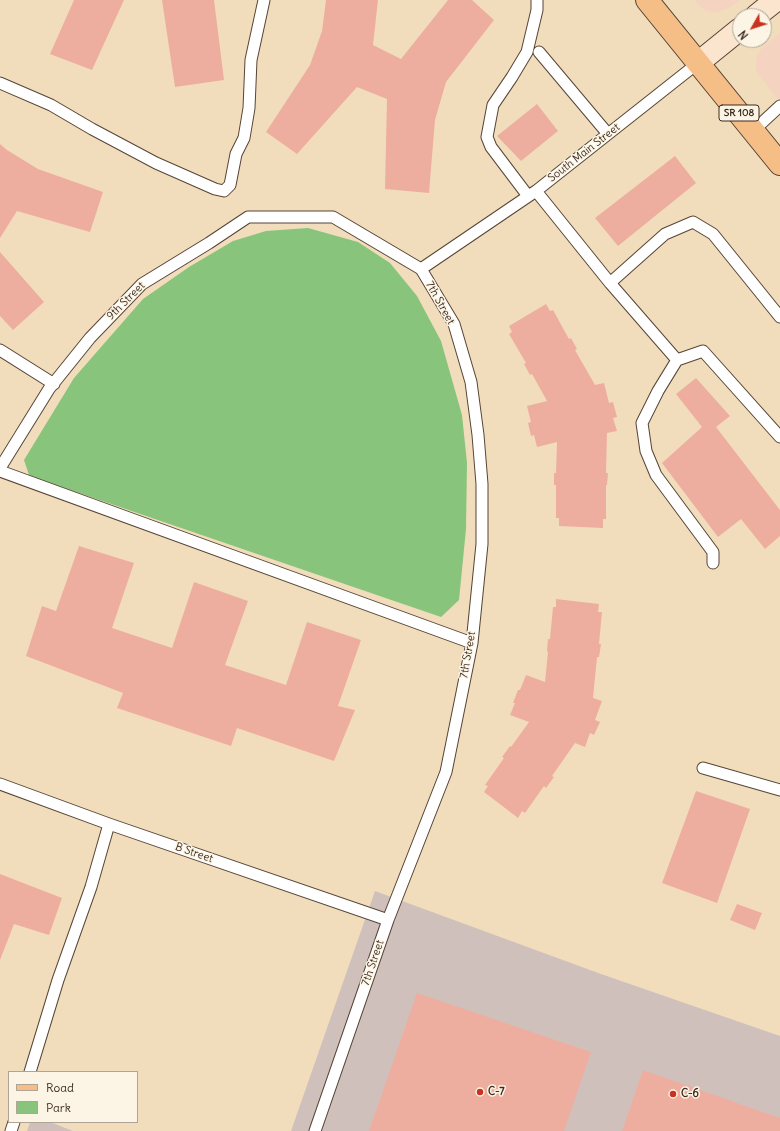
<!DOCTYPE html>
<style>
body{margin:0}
#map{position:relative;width:780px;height:1131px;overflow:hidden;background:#f1ddbc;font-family:Delius,sans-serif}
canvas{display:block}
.legend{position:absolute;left:8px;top:1071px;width:130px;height:52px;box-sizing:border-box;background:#fcf5e5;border:1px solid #afa495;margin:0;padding:5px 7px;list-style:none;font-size:12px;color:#3b2a1e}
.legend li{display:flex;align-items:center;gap:8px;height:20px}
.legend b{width:20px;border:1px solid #afa495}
.north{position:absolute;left:732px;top:8px;width:40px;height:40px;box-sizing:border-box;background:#fcf5e5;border:1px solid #afa495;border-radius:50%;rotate:231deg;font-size:11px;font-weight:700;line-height:16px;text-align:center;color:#3b2a1e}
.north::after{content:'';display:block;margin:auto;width:14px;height:18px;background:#c8321e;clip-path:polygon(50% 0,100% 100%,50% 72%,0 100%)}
</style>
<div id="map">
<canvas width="780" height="1131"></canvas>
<ul class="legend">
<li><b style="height:5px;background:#f6be87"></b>Road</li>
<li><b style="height:11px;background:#88c47b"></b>Park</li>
</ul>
<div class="north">N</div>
</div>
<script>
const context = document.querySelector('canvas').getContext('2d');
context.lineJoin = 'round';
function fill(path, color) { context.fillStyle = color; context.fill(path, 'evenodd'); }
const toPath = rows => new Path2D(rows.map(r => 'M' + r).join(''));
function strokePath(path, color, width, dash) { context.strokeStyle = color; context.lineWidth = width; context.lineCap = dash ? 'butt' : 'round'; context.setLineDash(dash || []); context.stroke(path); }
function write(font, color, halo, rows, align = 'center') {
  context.font = font + ' Delius,sans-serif'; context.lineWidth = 3; context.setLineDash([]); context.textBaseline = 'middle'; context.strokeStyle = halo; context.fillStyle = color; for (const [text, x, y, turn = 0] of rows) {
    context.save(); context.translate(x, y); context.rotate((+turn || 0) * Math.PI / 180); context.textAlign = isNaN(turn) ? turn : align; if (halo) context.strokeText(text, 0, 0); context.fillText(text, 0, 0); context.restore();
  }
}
const built = toPath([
 [694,0,740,0,727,9,716,12,707,11,703,9],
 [780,33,780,102,760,76,756,69,756,63,757,56,760,50]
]);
const industrial = toPath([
 [375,891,601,974,780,1036,780,1131,291,1131],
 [30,1122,50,1122,73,1131,27,1131]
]);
const green = toPath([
 [308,228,358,242,390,263,417,296,441,341,462,415,467,463,466,529,459,600,441,617,44,481,29,475,24,460,74,378,143,299,189,267,233,241,266,231]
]);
const building = toPath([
 [74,0,124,0,92,70,50,54],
 [162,0,214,0,224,80,175,87],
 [326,0,378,0,373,45,401,59,448,0,472,0,494,20,446,82,435,120,429,193,385,189,387,99,357,87,297,154,266,132,310,65,322,31],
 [537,104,558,131,521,161,497,136],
 [0,144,7,150,38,169,103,192,90,232,17,211,0,238],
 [675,156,696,183,618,246,595,218],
 [0,252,44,302,13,330,0,316],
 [546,304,550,311,553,310,569,339,571,338,577,349,575,350,595,385,604,383,609,403,613,402,617,417,613,418,617,431,607,433,606,473,608,473,607,485,606,485,606,519,603,519,603,528,559,526,559,518,556,518,556,485,554,485,554,473,556,473,557,442,537,447,534,435,531,436,528,423,531,422,527,406,547,401,532,374,530,375,524,364,526,363,509,334,512,332,509,326],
 [696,378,730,416,716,427,780,510,780,536,765,549,741,519,718,537,662,463,702,427,676,394],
 [79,546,134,563,112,628,172,648,194,582,248,601,225,665,286,685,307,622,361,640,338,706,355,710,334,761,237,728,231,746,117,708,123,693,26,656,42,606,56,611],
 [556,599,599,604,598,612,602,612,599,644,601,644,599,657,597,657,593,698,602,701,595,720,600,722,594,735,590,733,585,747,575,743,552,776,554,777,546,788,544,786,525,813,522,811,518,818,484,792,488,786,485,785,504,758,502,757,510,746,511,747,529,722,510,715,515,703,513,703,518,690,520,690,526,675,545,682,548,652,547,651,548,639,550,639,553,607,556,607],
 [696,791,750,809,717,903,662,883],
 [0,874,62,898,49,935,14,924,0,960],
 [737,904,762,913,755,930,730,920],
 [417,993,591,1052,564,1131,369,1131],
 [643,1070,780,1118,780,1131,622,1131]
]);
const lane = toPath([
 [539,52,608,134],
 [0,83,51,105,92,129,156,163,215,189,224,191,230,185,236,154,244,138,249,108,251,60,264,0],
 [753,131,780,106],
 [536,191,610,283,677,360,658,391,642,423,646,451,656,475,713,552,713,563],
 [528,196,491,147,487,137,493,105,512,77,527,52,537,10,537,0],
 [421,269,536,191,698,63],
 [610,283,665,234,693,222,713,234,780,317],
 [0,350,54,384],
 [677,360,703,351,780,437],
 [0,468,49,389,90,338,142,284,209,243,248,217,333,217,421,269,454,324,471,382,478,435,482,484,482,544,472,643,446,772,388,920,315,1131],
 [0,471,472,643],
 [703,768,780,790],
 [0,784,109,824,388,920],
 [30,1072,58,980,91,887,109,824],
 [11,1131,14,1122]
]);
const secondary = toPath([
 [756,16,776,0],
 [698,63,740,29]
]);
const primary = toPath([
 [647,0,780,164]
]);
const markers = [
 [480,1092,4,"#c8321e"],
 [673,1094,4,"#c8321e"]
];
const shields = [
 [739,113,40]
];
const shieldNames = [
 ["SR 108",739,113]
];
const streetNames = [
 ["South Main Street",584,153,-38],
 ["9th Street",126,301,-45],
 ["7th Street",440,303,61],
 ["7th Street",468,655,-80],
 ["B Street",194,853,19],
 ["7th Street",373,963,-71]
];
const poiNames = [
 ["C-7",488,1092],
 ["C-6",681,1094]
];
fill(built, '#f4d3c0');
fill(industrial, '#d0c0bc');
fill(green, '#88c47b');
fill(building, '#eeae9f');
strokePath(lane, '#564536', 13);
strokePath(secondary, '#564536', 24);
strokePath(primary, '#564536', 24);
strokePath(lane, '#fff', 11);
strokePath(secondary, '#fbe5cf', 22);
strokePath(primary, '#f6be87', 22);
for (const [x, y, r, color] of markers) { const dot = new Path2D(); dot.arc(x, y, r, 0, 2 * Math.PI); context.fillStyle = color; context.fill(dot); strokePath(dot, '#fcf5e5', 1.5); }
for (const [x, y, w] of shields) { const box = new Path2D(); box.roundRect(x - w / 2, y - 8, w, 16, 3); context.fillStyle = '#fcf5e5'; context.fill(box); strokePath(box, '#3b2a1e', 1); }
write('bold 10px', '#3b2a1e', null, shieldNames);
write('11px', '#3b2a1e', '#fcf5e5', streetNames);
write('bold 11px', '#3b2a1e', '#fcf5e5', poiNames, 'left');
</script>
